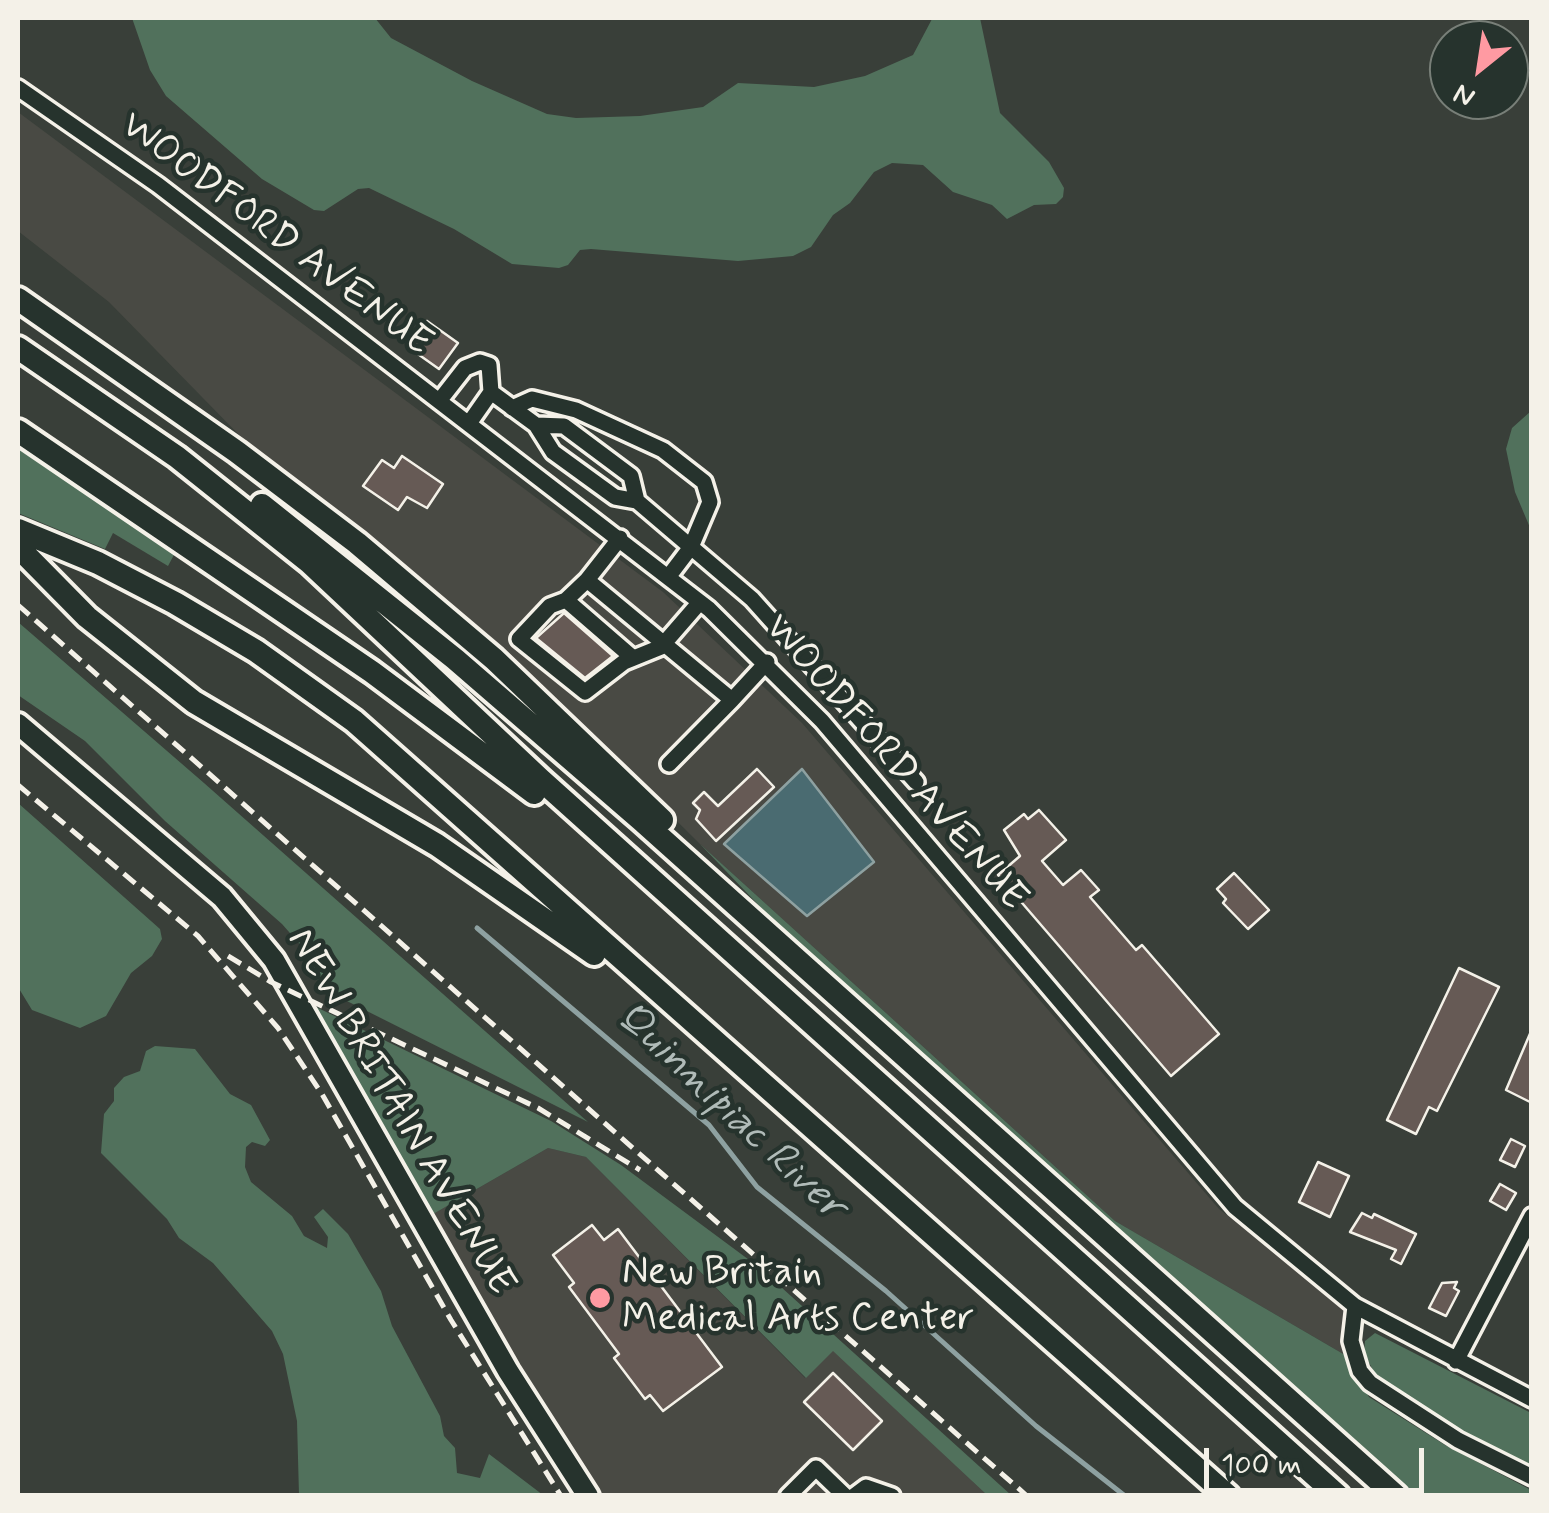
<!DOCTYPE html>
<style>
body{margin:0}
#map{position:relative;width:1549px;height:1513px;overflow:hidden;background:#393f39;font-family:Mynerve,sans-serif}
canvas{display:block}
.frame{position:absolute;inset:0;border:20px solid #f4f1e8;pointer-events:none}
.north{position:absolute;left:1429px;top:20px;width:100px;height:100px;box-sizing:border-box;background:#26332d;border:2px solid #787f78;border-radius:50%;rotate:210deg;font-size:28px;font-weight:700;line-height:40px;text-align:center;color:#f4f1e8}
.north::after{content:'';display:block;margin:auto;width:35px;height:45px;background:#ff9aa2;clip-path:polygon(50% 0,100% 100%,50% 72%,0 100%)}
.scale{position:absolute;left:1204px;top:1448px;width:220px;height:45px;box-sizing:border-box;border:5px solid #f4f1e8;border-top:0;padding-left:12px;font-size:30px;line-height:35px;white-space:nowrap;color:#f4f1e8;-webkit-text-stroke:8px #26332d;paint-order:stroke}
</style>
<div id="map">
<canvas width="1549" height="1513"></canvas>
<div class="frame"></div>
<div class="north">N</div>
<div class="scale">100 m</div>
</div>
<script>
const context = document.querySelector('canvas').getContext('2d');
context.lineJoin = 'round';
function fill(path, color) { context.fillStyle = color; context.fill(path, 'evenodd'); }
const toPath = rows => new Path2D(rows.map(r => 'M' + r).join(''));
function strokePath(path, color, width, dash) { context.strokeStyle = color; context.lineWidth = width; context.lineCap = dash ? 'butt' : 'round'; context.setLineDash(dash || []); context.stroke(path); }
function write(font, color, halo, rows, align = 'center') {
  context.font = font + ' Mynerve,sans-serif'; context.lineWidth = 9; context.setLineDash([]); context.textBaseline = 'middle'; context.strokeStyle = halo; context.fillStyle = color; for (const [text, x, y, turn = 0] of rows) {
    context.save(); context.translate(x, y); context.rotate((+turn || 0) * Math.PI / 180); context.textAlign = isNaN(turn) ? turn : align; if (halo) context.strokeText(text, 0, 0); context.fillText(text, 0, 0); context.restore();
  }
}
const built = toPath([
 [18,112,663,592,802,723,1219,1209,1348,1308,1345,1355,1115,1221,700,844,489,635,247,443,109,302,18,231],
 [548,1148,586,1157,805,1378,833,1350,987,1495,601,1495,526,1386,428,1217]
]);
const green = toPath([
 [132,18,375,18,391,38,472,81,547,114,576,118,640,116,703,107,738,83,814,87,865,76,913,55,932,19,980,18,1000,113,1049,162,1064,188,1063,197,1056,204,1034,205,1007,219,992,205,953,192,923,165,892,163,874,172,850,203,833,215,811,247,793,256,738,261,591,249,580,250,568,265,559,268,512,264,454,229,369,188,358,189,324,211,314,210,262,179,166,96,150,70],
 [1531,411,1532,411,1531,530,1515,492,1506,449,1512,428],
 [18,449,175,553,168,566,113,533,105,549,18,513],
 [18,622,204,783,588,1122,321,988,304,949,282,924,165,821,85,741,18,695],
 [18,803,160,929,162,939,152,956,131,973,106,1016,80,1028,32,1010,18,987],
 [700,844,1115,1221,1345,1355,1369,1397,1445,1445,1531,1490,1531,1495,1415,1495,793,941],
 [316,1007,551,1121,621,1165,760,1268,1011,1495,987,1495,833,1351,806,1378,586,1157,548,1148,428,1217],
 [155,1046,195,1049,230,1094,251,1105,270,1140,265,1146,252,1142,246,1147,245,1167,251,1182,292,1216,304,1236,327,1248,328,1237,314,1217,323,1209,348,1234,381,1291,392,1326,440,1416,444,1436,455,1448,457,1473,480,1478,489,1454,543,1495,299,1495,297,1421,283,1354,272,1331,213,1263,179,1238,167,1219,101,1153,104,1114,114,1101,114,1088,124,1077,140,1071,146,1051],
 [1375,1333,1531,1413,1531,1469,1463,1435,1378,1380,1364,1353,1365,1341]
]);
const water = toPath([
 [802,769,874,862,807,916,724,844,802,769]
]);
const stream = toPath([
 [477,928,709,1125,757,1187,886,1291,1036,1426,1125,1496]
]);
const building = toPath([
 [427,321,458,343,439,369,408,347,427,321],
 [402,456,443,484,427,508,407,497,398,510,363,486,382,460,394,468,402,456],
 [564,613,613,656,585,678,536,638,564,613],
 [757,769,774,787,716,841,696,819,700,810,693,803,704,792,718,806,757,769],
 [1039,810,1066,840,1042,861,1063,885,1081,870,1099,890,1090,897,1136,950,1142,945,1219,1034,1171,1076,998,875,1020,856,1004,830,1024,814,1028,819,1039,810],
 [1234,873,1269,910,1248,929,1223,903,1226,899,1217,889,1234,873],
 [1459,968,1499,987,1437,1111,1429,1107,1416,1134,1387,1120,1459,968],
 [1532,1029,1532,1103,1506,1090,1532,1029],
 [1511,1139,1525,1146,1515,1167,1500,1160,1511,1139],
 [1318,1162,1349,1176,1330,1217,1299,1202,1318,1162],
 [1500,1184,1516,1193,1506,1210,1490,1201,1500,1184],
 [1362,1213,1372,1218,1374,1214,1416,1234,1401,1264,1391,1259,1396,1250,1350,1232,1362,1213],
 [592,1225,604,1240,618,1229,722,1367,663,1411,650,1395,645,1399,614,1358,619,1354,569,1287,574,1283,553,1255,592,1225],
 [1457,1282,1454,1288,1459,1291,1446,1316,1429,1308,1442,1283,1457,1282],
 [833,1373,882,1421,853,1450,804,1402,833,1373]
]);
const minor = toPath([
 [18,88,158,185,709,609,822,721,1235,1207,1355,1306,1532,1399],
 [491,392,536,425,553,452,615,497,637,501,752,599,916,782],
 [440,400,465,368,480,362,489,365,491,392,470,422],
 [512,408,532,399,576,410,663,450,704,482,710,502,691,547,669,576],
 [536,425,564,426,631,476,637,501],
 [620,538,587,580,566,600,550,606,519,639,585,692,624,662,661,647,700,602],
 [587,580,732,700,767,662],
 [566,600,633,658],
 [669,764,732,700],
 [1355,1306,1351,1341,1360,1371,1370,1383,1458,1440,1532,1477],
 [1456,1361,1532,1216],
 [788,1496,816,1468,845,1496],
 [854,1496,866,1487,892,1496]
]);
const major = toPath([
 [18,724,222,897,274,960,508,1371,588,1496]
]);
const highway = toPath([
 [18,299,237,452,357,543,494,659,662,820],
 [18,348,177,457,310,563,540,779,1338,1496],
 [18,431,372,672,534,793],
 [262,505,455,659,641,820,1396,1496],
 [18,530,98,563,175,603,256,651,354,721,1228,1496],
 [18,547,87,617,194,702,437,845,594,954]
]);
const rail = toPath([
 [18,605,1027,1496],
 [18,785,198,936,278,1028,322,1094,451,1320,561,1496],
 [228,956,271,982,538,1108,640,1170]
]);
const markers = [
 [600,1298,12,"#ff9aa2"]
];
const streetNames = [
 ["WOODFORD AVENUE",275,236,37],
 ["WOODFORD AVENUE",894,764,49],
 ["NEW BRITAIN AVENUE",399,1113,60]
];
const poiNames = [
 ["New Britain",622,1275],
 ["Medical Arts Center",622,1321]
];
const waterNames = [
 ["Quinnipiac River",729,1113,43]
];
fill(built, '#494a44');
fill(green, '#51715c');
fill(water, '#4a6b71');
strokePath(water, '#8ea1a1', 2.5);
strokePath(stream, '#8ea1a1', 5);
fill(building, '#665a55');
strokePath(building, '#f4f1e8', 2.5);
strokePath(minor, '#f4f1e8', 22);
strokePath(major, '#f4f1e8', 28);
strokePath(highway, '#f4f1e8', 30);
strokePath(minor, '#26332d', 15);
strokePath(major, '#26332d', 20);
strokePath(highway, '#26332d', 22);
strokePath(rail, '#f4f1e8', 5, [15, 8]);
for (const [x, y, r, color] of markers) { const dot = new Path2D(); dot.arc(x, y, r, 0, 2 * Math.PI); context.fillStyle = color; context.fill(dot); strokePath(dot, '#26332d', 4); }
write('40px', '#f4f1e8', '#26332d', streetNames);
write('40px', '#f4f1e8', '#26332d', poiNames, 'left');
write('italic 42px', '#b0bbb8', '#26332d', waterNames);
</script>
